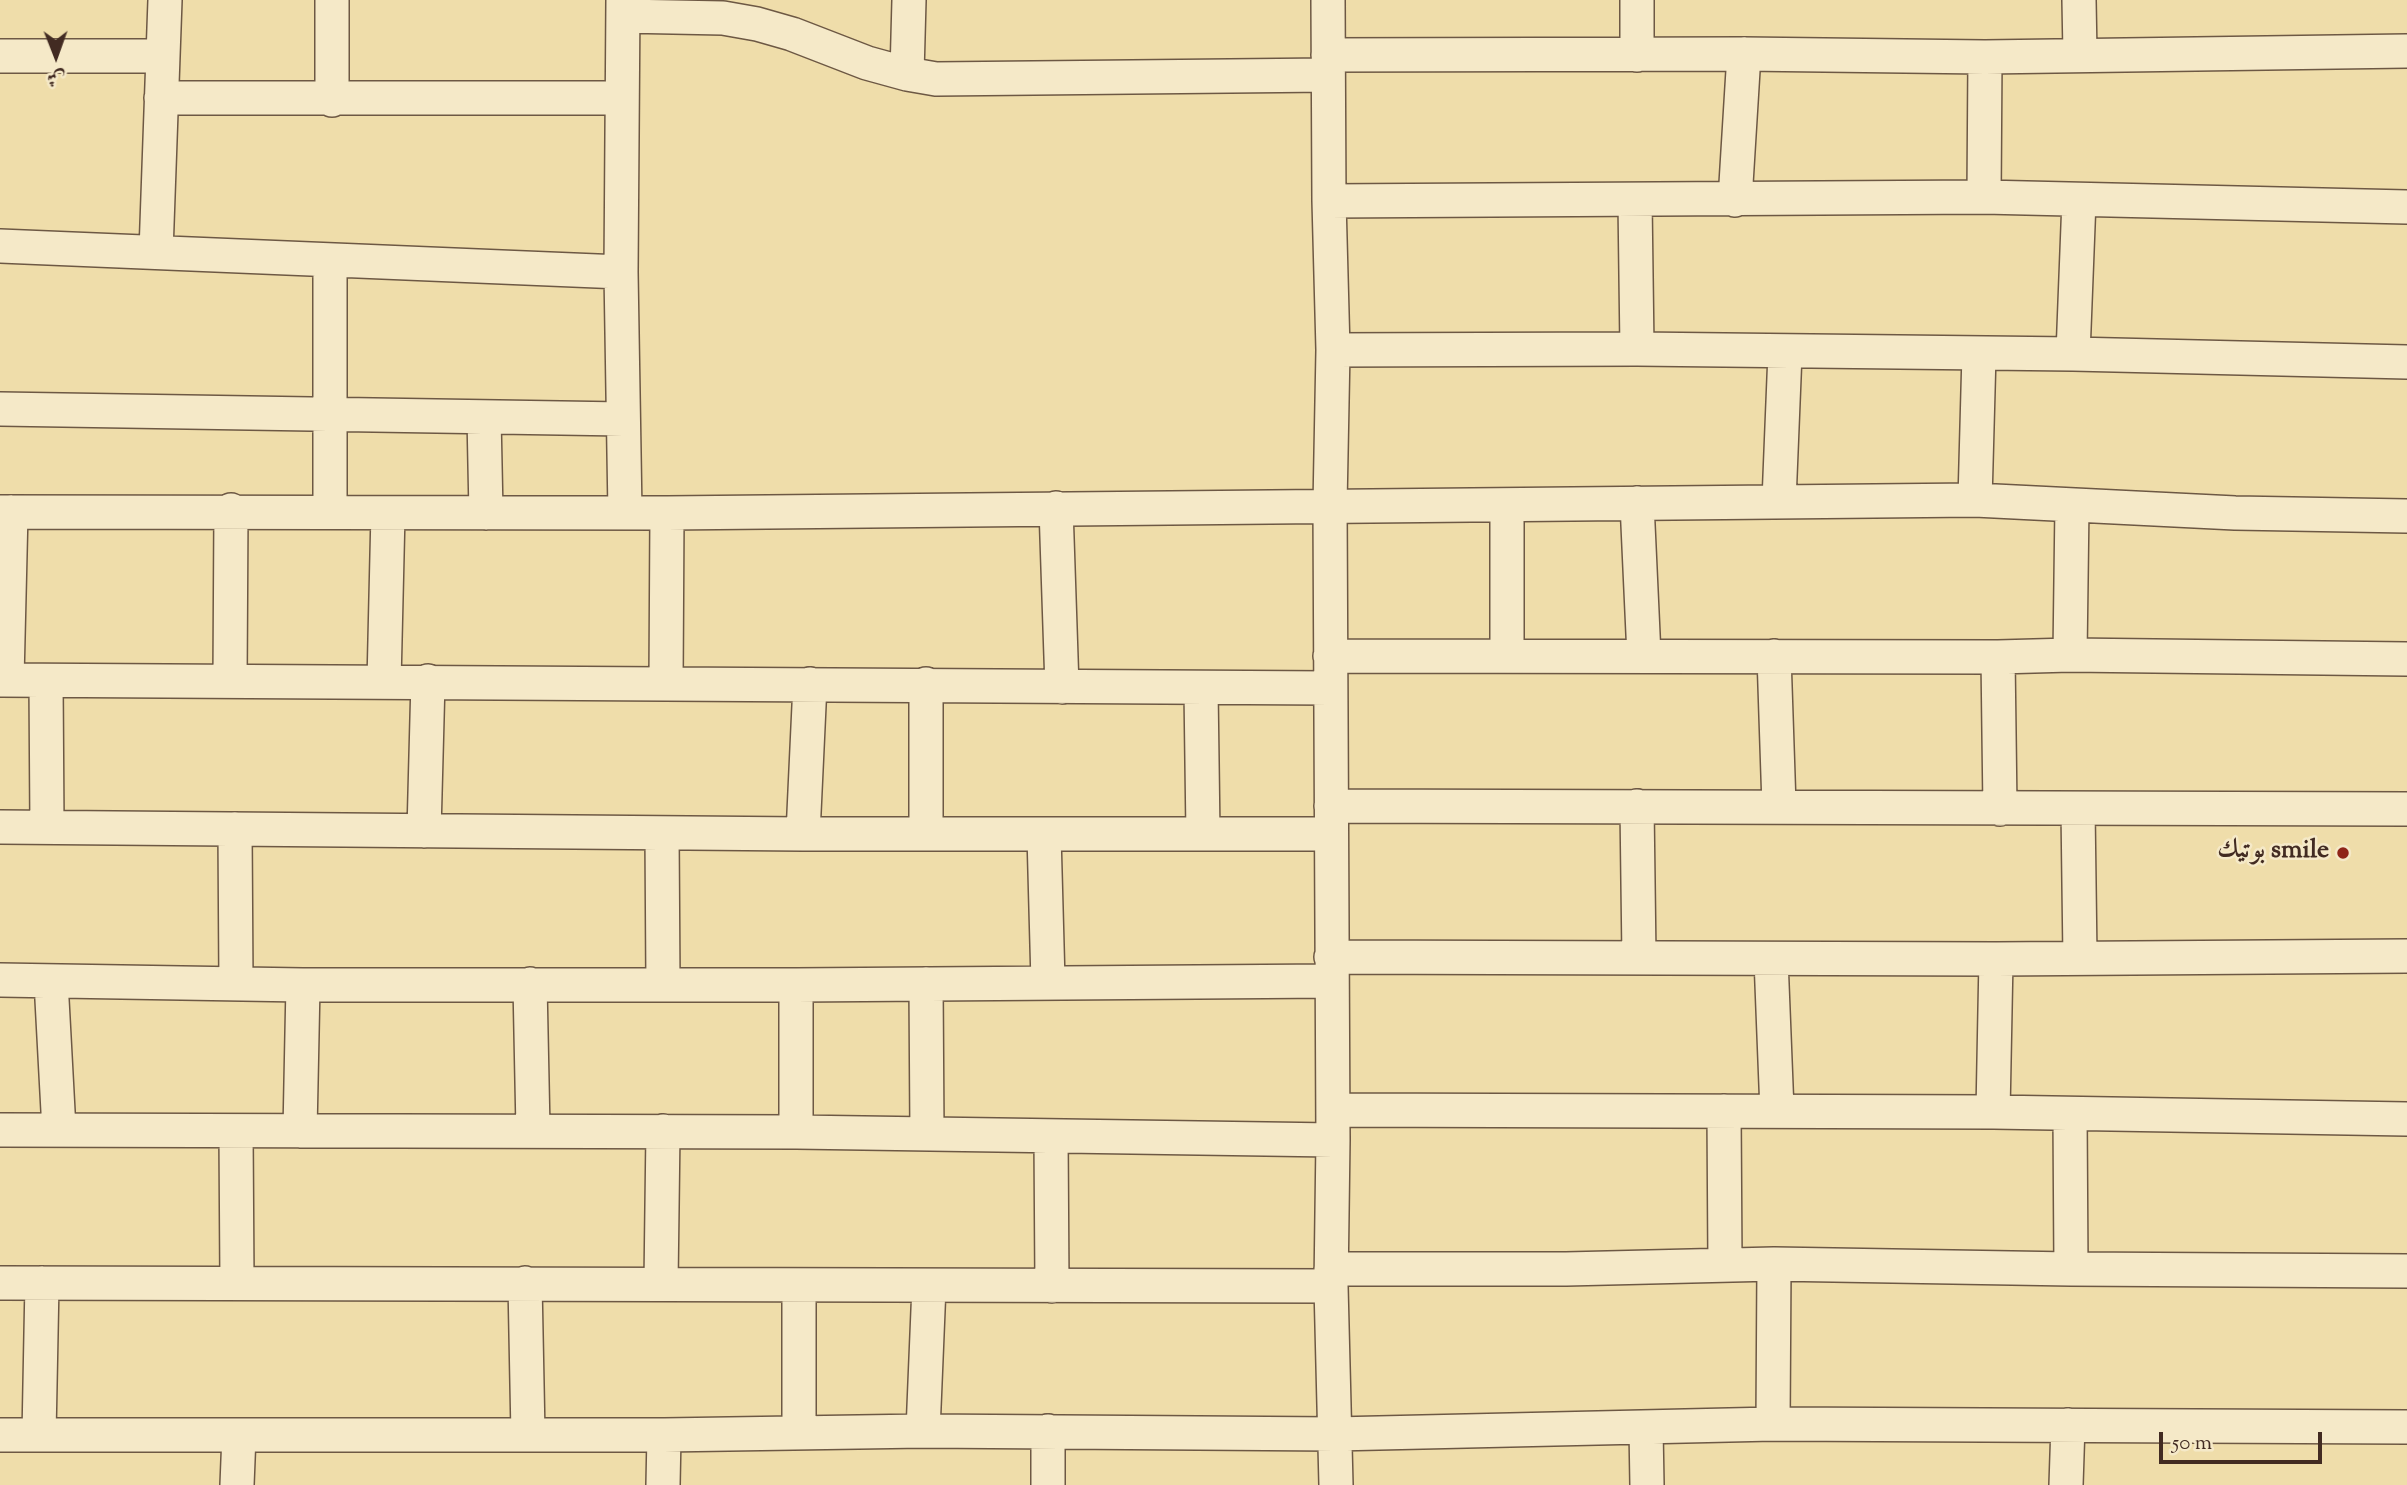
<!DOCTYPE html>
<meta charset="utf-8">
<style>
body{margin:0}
#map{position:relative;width:2407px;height:1485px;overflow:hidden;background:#efddaa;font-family:"Sorts Mill Goudy",Amiri,serif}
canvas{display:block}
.north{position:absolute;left:21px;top:21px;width:70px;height:70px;-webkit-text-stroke:5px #f5e9c8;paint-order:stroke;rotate:179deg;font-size:19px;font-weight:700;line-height:28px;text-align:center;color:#422b22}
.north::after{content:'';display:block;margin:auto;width:24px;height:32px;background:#422b22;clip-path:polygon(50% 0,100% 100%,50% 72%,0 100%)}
.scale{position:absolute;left:2159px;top:1432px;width:163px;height:32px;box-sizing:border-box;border:4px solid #422b22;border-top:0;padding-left:9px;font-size:21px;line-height:24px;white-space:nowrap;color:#422b22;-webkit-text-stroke:5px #f5e9c8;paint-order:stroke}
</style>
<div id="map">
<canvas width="2407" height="1485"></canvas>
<div class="north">ش</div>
<div class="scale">50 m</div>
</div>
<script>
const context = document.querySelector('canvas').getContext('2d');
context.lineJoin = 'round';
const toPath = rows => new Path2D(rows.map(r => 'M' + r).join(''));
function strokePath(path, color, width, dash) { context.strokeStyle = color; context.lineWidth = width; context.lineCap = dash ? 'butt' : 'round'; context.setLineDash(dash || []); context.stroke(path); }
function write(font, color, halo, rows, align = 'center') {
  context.font = font + ' "Sorts Mill Goudy",Amiri,serif'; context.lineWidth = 5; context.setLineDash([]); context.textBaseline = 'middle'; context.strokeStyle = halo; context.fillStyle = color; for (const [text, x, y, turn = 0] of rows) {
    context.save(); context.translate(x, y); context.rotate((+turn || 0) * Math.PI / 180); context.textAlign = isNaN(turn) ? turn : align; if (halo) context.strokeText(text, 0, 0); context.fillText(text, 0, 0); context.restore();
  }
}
const minor = toPath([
 [332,0,332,100],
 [623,0,621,272,625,513],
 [1328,0,1329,201,1333,350,1330,505,1333,1140,1331,1286,1336,1485],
 [1637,0,1637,55],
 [2079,0,2080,54],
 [623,16,723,18,757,24,792,34,867,63,907,74,936,79,1328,75],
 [1328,55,1744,54,1985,57,2407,51],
 [0,56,163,56],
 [907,74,909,0],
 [161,98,622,98],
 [1984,197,1985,57],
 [1735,200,1744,54],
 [1329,201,1984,197,2407,207],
 [1635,201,1637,349],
 [0,246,621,272],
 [156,252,165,0],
 [1333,350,1637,349,2073,354,2407,362],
 [2073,354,2079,200],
 [0,409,623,419],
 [484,417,486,513],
 [1975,500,1979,354],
 [1779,501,1785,353],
 [1637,503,1644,656],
 [1056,508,1062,687],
 [0,512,667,513,1975,500,2235,513,2407,516],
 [330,512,330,260],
 [2070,655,2072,505],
 [1330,656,1998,657,2070,655,2407,659],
 [1507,656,1507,506],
 [1774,656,1779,806],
 [1998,657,2000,809],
 [7,679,11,512],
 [0,680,1330,688],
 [46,681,47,827],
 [230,681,231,510],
 [384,682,388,513],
 [666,683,667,513],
 [926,684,926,834],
 [1201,689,1203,834],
 [1331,806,2407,809],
 [1637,806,1639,958],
 [2078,809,2080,958],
 [0,827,803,834,1331,834],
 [235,829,236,984],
 [424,831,428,681],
 [662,833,663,984],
 [803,834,810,684],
 [1044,835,1048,982],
 [1331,957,1996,959,2407,956],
 [1771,959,1777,1111],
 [0,980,303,985,796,985,1331,981],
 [51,981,59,1130],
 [530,984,533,1130],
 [926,984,927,1134],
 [796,985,796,1132],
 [1333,1110,1993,1112,2407,1119],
 [1724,1111,1725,1265],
 [1993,1112,1996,959],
 [2070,1114,2071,1269],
 [0,1130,796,1132,1333,1140],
 [300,1131,303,985],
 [236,1132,237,1283],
 [1051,1136,1052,1286],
 [1331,1269,1566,1269,1774,1264,2071,1269,2407,1271],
 [0,1283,1331,1286],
 [525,1283,528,1435],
 [661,1283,663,1131],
 [1773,1424,1774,1264],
 [1646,1428,1647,1485],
 [923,1431,929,1286],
 [799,1433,799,1285],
 [0,1435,664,1435,923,1431,1335,1434,1773,1424,2407,1427],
 [39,1435,42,1283],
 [237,1485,239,1435],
 [663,1485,664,1435],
 [1048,1485,1048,1431],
 [2066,1485,2068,1425]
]);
const markers = [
 [2343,853,7,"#8f2418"]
];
const poiNames = [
 ["بوتيك smile",2329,853]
];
strokePath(minor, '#6d5844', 36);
strokePath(minor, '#f5e9c8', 33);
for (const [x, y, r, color] of markers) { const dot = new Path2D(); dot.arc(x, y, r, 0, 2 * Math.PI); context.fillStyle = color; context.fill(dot); strokePath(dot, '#f5e9c8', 2.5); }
write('bold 26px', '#422b22', '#f5e9c8', poiNames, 'right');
</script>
